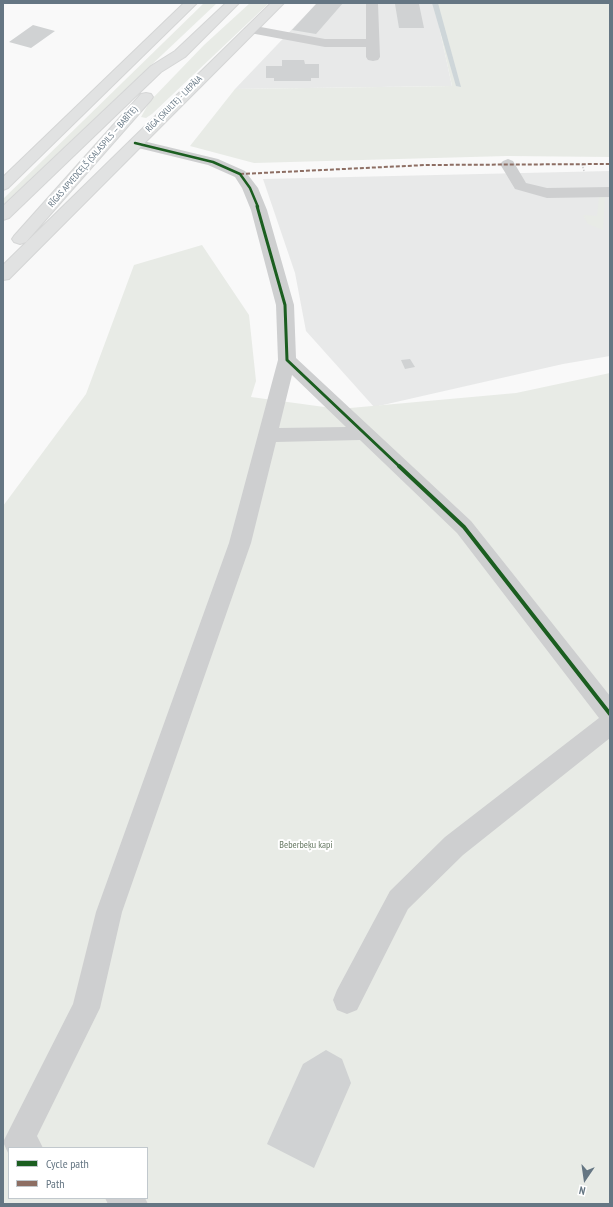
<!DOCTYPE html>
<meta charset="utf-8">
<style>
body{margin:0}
#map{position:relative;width:613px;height:1207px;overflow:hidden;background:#f9f9f9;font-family:"PT Sans Narrow",sans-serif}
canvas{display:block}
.frame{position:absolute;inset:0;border:4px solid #657683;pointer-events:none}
.legend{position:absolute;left:8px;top:1147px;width:140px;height:52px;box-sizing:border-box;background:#fff;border:1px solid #c1c8cd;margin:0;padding:5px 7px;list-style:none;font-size:12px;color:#657683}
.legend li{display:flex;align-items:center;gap:8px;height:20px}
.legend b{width:20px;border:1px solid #c1c8cd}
.north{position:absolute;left:565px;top:1159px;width:40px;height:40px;-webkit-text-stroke:3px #fff;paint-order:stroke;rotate:193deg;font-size:11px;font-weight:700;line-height:16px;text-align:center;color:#657683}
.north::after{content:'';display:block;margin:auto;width:14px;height:18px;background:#657683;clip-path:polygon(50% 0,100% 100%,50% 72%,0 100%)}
</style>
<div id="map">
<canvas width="613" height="1207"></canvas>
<div class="frame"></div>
<ul class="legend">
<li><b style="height:5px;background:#1b5e20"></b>Cycle path</li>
<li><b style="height:5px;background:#8d6e63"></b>Path</li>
</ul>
<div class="north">N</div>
</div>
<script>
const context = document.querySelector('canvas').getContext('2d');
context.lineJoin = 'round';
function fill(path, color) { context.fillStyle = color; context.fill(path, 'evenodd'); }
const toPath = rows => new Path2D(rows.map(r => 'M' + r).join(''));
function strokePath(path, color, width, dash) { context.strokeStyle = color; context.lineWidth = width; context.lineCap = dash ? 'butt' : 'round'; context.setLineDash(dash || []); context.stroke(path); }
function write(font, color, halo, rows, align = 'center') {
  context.font = font + ' "PT Sans Narrow",sans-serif'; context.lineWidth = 4; context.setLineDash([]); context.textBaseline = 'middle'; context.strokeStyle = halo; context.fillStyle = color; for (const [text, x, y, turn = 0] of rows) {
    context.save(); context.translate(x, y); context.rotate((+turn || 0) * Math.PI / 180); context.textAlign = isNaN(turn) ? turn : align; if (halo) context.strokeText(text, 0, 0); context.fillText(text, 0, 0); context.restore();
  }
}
const built = toPath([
 [317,3,434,3,452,86,235,89],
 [610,171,610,356,563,364,374,407,306,331,295,273,263,179]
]);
const green = toPath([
 [204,3,217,3,3,205,3,199],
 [250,3,269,3,152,114,146,118,141,117,150,101,204,45],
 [434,3,610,3,610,157,507,156,254,163,190,146,235,89,452,86],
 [599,197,605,197,603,230,588,224,583,215,597,216],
 [202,245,249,315,256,381,251,397,339,409,516,393,610,373,610,1204,3,1204,3,506,86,394,134,265],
 [9,1148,147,1148,147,1198,9,1198]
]);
const stream = toPath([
 [432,3,438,3,461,87,456,86,432,3]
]);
const building = toPath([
 [317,3,343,3,316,34,292,30],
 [395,4,419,4,424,28,399,28],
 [33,25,55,31,31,48,9,42],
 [282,60,304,60,305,64,319,64,319,78,311,78,311,81,274,81,274,78,266,78,266,66,282,66],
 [410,359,415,367,405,369,401,360],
 [326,1050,342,1059,351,1083,314,1168,267,1144,303,1064]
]);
const path = toPath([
 [582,164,584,171]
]);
const minor = toPath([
 [366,3,378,4,380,57,378,60,373,61,368,60,366,57,366,47,325,47,250,33,244,29,250,25,325,39,366,39,366,3],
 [135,139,218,159,245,171,258,188,267,210,294,305,296,358,471,521,610,696,610,738,463,855,408,909,357,1010,347,1014,337,1010,333,1000,337,990,390,891,445,837,599,718,457,533,360,440,276,442,251,543,122,912,100,1008,37,1136,43,1148,9,1148,9,1155,3,1142,73,1004,96,912,229,543,278,360,276,305,251,210,242,188,235,177,208,165,130,146,128,143,130,140,135,139],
 [292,375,346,427,279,428,292,375],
 [508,159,513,161,526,183,547,188,610,187,610,197,547,198,515,189,500,164,503,161,508,159],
 [105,1198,145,1198,148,1204,108,1204,105,1198]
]);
const highway = toPath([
 [184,3,197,3,8,188,3,190,3,177,184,3],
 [226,3,239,3,185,57,161,72,9,218,3,220,3,206,151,66,175,51,226,3],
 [271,3,284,3,9,279,3,280,3,265,271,3],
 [146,93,151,94,153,97,151,100,26,242,20,244,14,242,12,239,14,236,141,94,146,93]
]);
const quiet = toPath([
 [240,174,426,165,610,164]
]);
const cyclewayFar2 = toPath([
 [135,143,213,162,240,174,250,188,258,207]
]);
const cyclewayFar1 = toPath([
 [257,206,285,305,287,360,400,467]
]);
const cycleway = toPath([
 [399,466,464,527,610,714]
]);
const farStreetnames = [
 ["RĪGA (SKULTE) - LIEPĀJA",174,104,-45],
 ["RĪGAS APVEDCEĻŠ (SALASPILS — BABĪTE)",93,157,-49]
];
const parkNames = [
 ["Beberbeķu kapi",306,845]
];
fill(built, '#e8e9e9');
fill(green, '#e8ebe6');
fill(stream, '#ced6d9');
fill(building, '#d0d2d3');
strokePath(highway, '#d5d6d6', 2);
strokePath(path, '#cbcccd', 1.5, [1.5, 1.5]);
fill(minor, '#cecfd0');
fill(highway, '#e1e2e2');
strokePath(quiet, '#8d6e63', 2, [4, 2]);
strokePath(cyclewayFar2, '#1b5e20', 2.5);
strokePath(cyclewayFar1, '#1b5e20', 3);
strokePath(cycleway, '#1b5e20', 4);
write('9px', '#657683', '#fff', farStreetnames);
write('10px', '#687a64', '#fff', parkNames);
</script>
